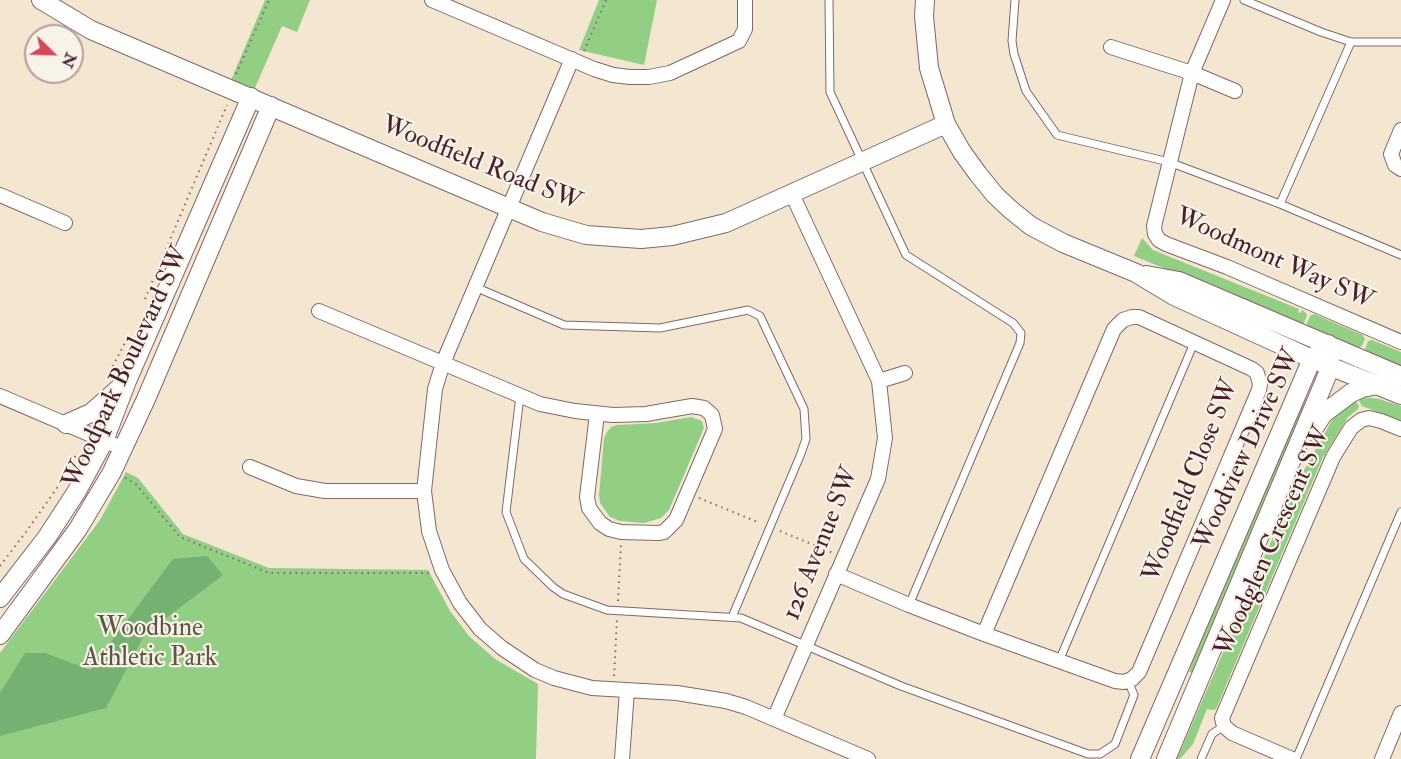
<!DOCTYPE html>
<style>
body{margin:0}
#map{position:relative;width:1401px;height:759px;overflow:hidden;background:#f4e7d2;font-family:"IM FELL Double Pica",serif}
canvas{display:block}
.north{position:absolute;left:24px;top:24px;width:60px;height:60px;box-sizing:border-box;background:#f7f3e8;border:2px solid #b29e9c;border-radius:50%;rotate:113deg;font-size:16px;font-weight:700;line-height:24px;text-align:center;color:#4a1f2b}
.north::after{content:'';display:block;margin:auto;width:21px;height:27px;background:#d1495b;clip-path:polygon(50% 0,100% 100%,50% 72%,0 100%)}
</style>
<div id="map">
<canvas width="1401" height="759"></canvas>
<div class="north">N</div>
</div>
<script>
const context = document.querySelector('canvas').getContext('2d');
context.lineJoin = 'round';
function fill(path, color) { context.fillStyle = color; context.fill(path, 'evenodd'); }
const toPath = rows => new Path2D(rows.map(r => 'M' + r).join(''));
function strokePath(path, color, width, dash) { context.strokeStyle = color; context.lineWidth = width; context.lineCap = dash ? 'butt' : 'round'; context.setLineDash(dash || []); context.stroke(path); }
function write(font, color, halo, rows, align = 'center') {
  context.font = font + ' "IM FELL Double Pica",serif'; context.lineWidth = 4.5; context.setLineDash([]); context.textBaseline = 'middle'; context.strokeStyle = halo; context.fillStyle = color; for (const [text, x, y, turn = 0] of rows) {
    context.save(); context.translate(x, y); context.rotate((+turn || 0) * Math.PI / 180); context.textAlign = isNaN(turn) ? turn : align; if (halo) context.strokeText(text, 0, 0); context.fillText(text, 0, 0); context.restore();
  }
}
const green = toPath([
 [265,0,310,0,297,32,282,26,254,90,231,80],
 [599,0,657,0,644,65,579,50],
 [1142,238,1153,250,1299,309,1298,312,1300,313,1302,310,1305,312,1307,315,1304,323,1300,324,1134,256],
 [1314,314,1363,335,1365,339,1362,346,1358,348,1308,327,1307,323,1310,316],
 [1372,340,1401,352,1401,367,1367,352,1365,349,1368,341],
 [1314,385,1195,673,1189,672,1197,648,1292,425],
 [1361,397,1379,399,1401,406,1401,421,1362,406,1359,401],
 [1353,400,1356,401,1359,407,1357,410,1348,417,1323,457,1216,709,1212,710,1207,709,1193,744,1180,759,1177,759,1295,486,1331,422,1339,411],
 [691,417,702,421,704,428,669,510,661,518,644,523,620,521,610,517,600,503,599,495,604,438,607,432,611,427,617,425,656,423],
 [126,472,138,478,183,534,269,568,428,570,450,611,469,636,495,659,538,684,536,759,0,759,0,653,100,520]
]);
const forest = toPath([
 [207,556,223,575,145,634,106,708,0,736,0,693,25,653,45,653,90,670,173,559]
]);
const path = toPath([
 [584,51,606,0],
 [236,74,269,0],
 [145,299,227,105],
 [1272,372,1288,366],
 [107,377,128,337],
 [125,478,135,483,180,537,269,573,430,573],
 [699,498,760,523],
 [780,531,833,553],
 [0,566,26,532,57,488,76,455,79,455],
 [618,601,621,544],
 [614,676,617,619]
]);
const lane = toPath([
 [829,0,830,92,906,255,1013,323,1021,333,1020,343,909,605],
 [1015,0,1012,41,1014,54,1026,91,1057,135,1169,162,1280,204,1401,255],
 [1244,0,1321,32,1351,42,1401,42],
 [1280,204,1351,42],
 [475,287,564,325,660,328,748,310,760,316,804,409,806,439,800,456,732,617],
 [520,396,506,512,524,559,553,587,563,594,607,610,741,618,901,686,1088,754,1100,754,1115,744,1134,695,1128,681],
 [1059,661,1194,343],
 [1201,759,1212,734,1224,726],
 [1296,759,1401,512]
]);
const street = toPath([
 [432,0,594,69,613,75,630,77,649,77,670,73,739,41,745,29,745,0],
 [1223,0,1192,73,1154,226,1155,234,1159,240,1166,244,1227,267,1401,342],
 [1111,47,1192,73,1235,91],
 [572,59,443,363,435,389,424,491,429,531,442,570,460,603,480,629,502,648,535,670,554,678,592,688,677,693,726,701,746,707,868,759],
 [1401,130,1391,154,1395,165,1401,169],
 [0,195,65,223],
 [319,311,540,404,575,411,613,415,646,414,692,406,704,408,712,415,715,429,676,520,664,532,658,533,621,532,609,529,600,523,589,508,587,497,597,414],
 [879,381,905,373],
 [0,396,124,449],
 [250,467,296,486,325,491,424,491],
 [836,574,909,605,984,634,1059,661,1115,681,1124,682,1132,679,1139,672,1259,390,1260,384,1257,373,1252,369,1139,317,1132,317,1123,320,1114,329,984,634],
 [774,719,878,479,885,438,879,381,792,194],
 [622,759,627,691],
 [1292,759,1232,733,1224,726,1222,718,1333,457,1351,428,1361,420,1369,418,1381,421,1401,429],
 [1382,759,1401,713]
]);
const secondary = toPath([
 [41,0,91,30,509,208,542,222,586,235,641,239,672,236,726,223,946,124],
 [925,0,924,16,929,68,946,124,962,152,978,174,995,195,1011,210,1031,226,1063,243,1136,273,1174,296,1312,359,1401,395],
 [1146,275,1179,281,1401,376],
 [66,424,91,413,126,382],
 [1312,431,1323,414,1351,393,1362,388,1379,385],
 [0,598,47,537,77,491,104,441,127,381,251,97],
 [0,635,78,529,112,472,146,399,271,106],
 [1140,759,1312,359,1328,344],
 [1166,759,1331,366,1329,355]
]);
const streetNames = [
 ["Woodfield Road SW",481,165,22],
 ["Woodmont Way SW",1274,260,24],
 ["Woodpark Boulevard SW",127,368,-65],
 ["Woodview Drive SW",1248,450,-65],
 ["Woodfield Close SW",1192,481,-68],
 ["Woodglen Crescent SW",1274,542,-66],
 ["126 Avenue SW",822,544,-68]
];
const parkNames = [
 ["Woodbine",150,629],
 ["Athletic Park",150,659]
];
fill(green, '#92ce83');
fill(forest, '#75b171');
strokePath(lane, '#866565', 9);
strokePath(street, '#866565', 16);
strokePath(secondary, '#866565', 20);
strokePath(path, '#866565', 2, [1.5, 4.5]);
strokePath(lane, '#fff', 7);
strokePath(street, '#fff', 14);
strokePath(secondary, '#fff', 18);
write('26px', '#4a1f2b', '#f7f3e8', streetNames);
write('26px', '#605445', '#f7f3e8', parkNames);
</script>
